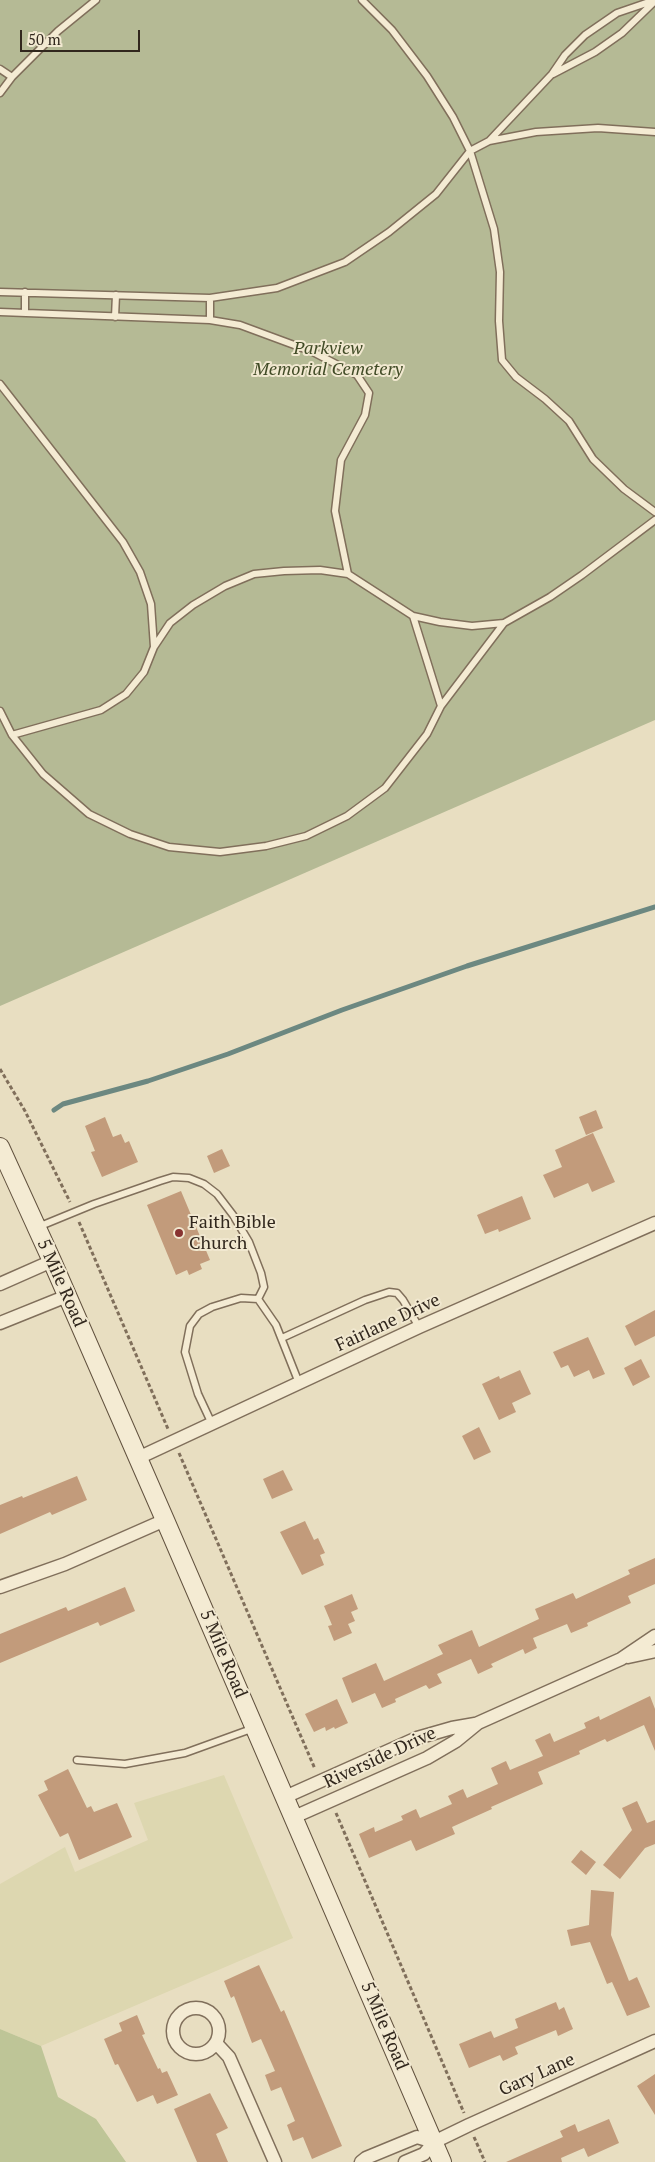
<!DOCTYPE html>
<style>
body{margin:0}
#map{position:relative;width:655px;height:2162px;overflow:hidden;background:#e8dec1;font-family:"PT Serif",serif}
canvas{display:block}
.scale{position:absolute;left:20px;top:30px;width:120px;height:22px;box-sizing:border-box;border:2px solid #31271d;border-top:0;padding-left:6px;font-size:15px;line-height:18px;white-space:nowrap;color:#31271d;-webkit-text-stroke:4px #f1e8d0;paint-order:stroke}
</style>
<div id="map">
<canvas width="655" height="2162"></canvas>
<div class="scale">50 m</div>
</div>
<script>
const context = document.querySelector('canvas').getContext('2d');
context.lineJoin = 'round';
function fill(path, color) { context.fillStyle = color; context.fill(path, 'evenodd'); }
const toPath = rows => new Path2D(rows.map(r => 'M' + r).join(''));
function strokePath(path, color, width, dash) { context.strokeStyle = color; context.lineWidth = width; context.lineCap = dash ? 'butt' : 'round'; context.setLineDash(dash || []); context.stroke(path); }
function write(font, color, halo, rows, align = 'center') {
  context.font = font + ' "PT Serif",serif'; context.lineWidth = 4; context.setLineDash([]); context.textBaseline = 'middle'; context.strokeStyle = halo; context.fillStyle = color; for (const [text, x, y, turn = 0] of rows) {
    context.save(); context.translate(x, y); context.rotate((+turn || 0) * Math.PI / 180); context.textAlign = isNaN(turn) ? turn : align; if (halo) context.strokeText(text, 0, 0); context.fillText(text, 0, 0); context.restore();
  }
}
const farmland = toPath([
 [224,1775,293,1938,41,2046,0,2029,0,1884,65,1847,75,1872,148,1840,134,1803]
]);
const green = toPath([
 [0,2029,41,2046,58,2097,96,2119,126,2162,0,2162]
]);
const cemetery = toPath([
 [0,0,655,0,655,720,0,1006]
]);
const stream = toPath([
 [54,1110,63,1104,148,1081,228,1054,342,1010,467,966,655,907]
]);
const building = toPath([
 [596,1110,603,1128,586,1135,579,1117],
 [105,1117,113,1137,121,1134,125,1143,129,1141,138,1162,102,1177,91,1152,95,1151,85,1126],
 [593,1133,615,1182,592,1192,588,1183,554,1198,543,1175,562,1167,555,1150],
 [222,1149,230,1166,214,1173,207,1156],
 [181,1191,210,1260,200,1264,202,1269,189,1275,187,1270,176,1275,147,1205],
 [522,1196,531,1219,499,1232,498,1229,485,1234,477,1215],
 [655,1310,655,1336,635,1346,625,1326],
 [588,1337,605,1374,593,1379,589,1370,574,1377,568,1365,561,1368,553,1352],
 [641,1359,650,1377,633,1386,624,1368],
 [520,1370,531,1394,512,1403,516,1412,499,1420,482,1384,499,1376,500,1379],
 [479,1427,491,1452,474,1460,462,1436],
 [283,1470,293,1490,272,1499,263,1479],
 [77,1476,87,1500,52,1515,50,1512,0,1534,0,1505,22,1496,23,1498],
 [305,1521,314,1540,318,1538,325,1553,320,1555,324,1565,302,1575,280,1532],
 [655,1558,655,1584,628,1596,631,1603,587,1623,588,1626,571,1633,567,1624,533,1638,537,1648,525,1654,523,1649,491,1664,493,1667,478,1674,471,1659,437,1674,442,1683,429,1689,426,1685,395,1699,396,1702,382,1708,375,1693,352,1703,342,1678,376,1663,384,1681,443,1654,438,1645,472,1630,479,1647,539,1619,535,1609,573,1593,576,1599,630,1574,628,1570],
 [125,1587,135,1611,100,1626,98,1622,0,1663,0,1634,66,1607,68,1611],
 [352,1594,358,1609,351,1612,355,1621,348,1624,352,1633,334,1641,328,1626,332,1625,324,1606],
 [650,1696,655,1709,655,1751,644,1725,607,1742,605,1739,579,1751,580,1754,538,1772,543,1784,491,1807,492,1809,452,1827,455,1834,416,1851,411,1840,369,1858,359,1834,374,1827,375,1832,403,1820,401,1816,416,1809,420,1818,452,1804,448,1796,463,1789,467,1798,498,1784,491,1768,506,1761,510,1770,543,1756,535,1740,550,1733,554,1742,586,1728,584,1723,599,1716,600,1720],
 [337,1699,348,1723,335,1729,334,1727,326,1731,325,1727,314,1732,305,1714],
 [68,1769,87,1808,91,1806,94,1812,117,1803,132,1837,79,1860,68,1833,60,1837,38,1795,48,1790,44,1781],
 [637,1801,647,1823,655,1820,655,1844,645,1848,620,1879,603,1865,632,1830,622,1808],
 [581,1850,596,1862,586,1875,571,1862],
 [591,1890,614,1892,611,1935,629,1981,637,1977,650,2007,627,2016,612,1982,607,1984,590,1942,571,1946,567,1930,589,1925],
 [259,1965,281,2012,284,2010,342,2146,312,2159,303,2137,293,2141,287,2125,295,2121,281,2087,271,2091,265,2075,275,2071,261,2039,252,2043,234,1996,231,1998,224,1981],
 [556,2002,559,2010,564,2007,573,2029,558,2036,556,2030,515,2047,518,2054,503,2061,500,2055,469,2068,459,2044,491,2031,494,2038,518,2028,515,2019],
 [137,2015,145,2034,142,2035,158,2069,160,2068,162,2073,167,2071,178,2095,157,2104,153,2095,137,2102,118,2064,115,2065,104,2039,122,2031,119,2023],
 [655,2074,655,2115,637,2086],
 [210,2093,228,2128,216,2134,228,2162,197,2162,174,2109],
 [609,2119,619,2143,588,2157,584,2148,561,2158,562,2162,506,2162,563,2137,560,2131,575,2124,578,2132]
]);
const path = toPath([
 [0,1069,25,1111,70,1202],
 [79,1222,168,1429],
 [179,1453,315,1769],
 [336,1813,464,2113],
 [474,2137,485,2162]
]);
const lane = toPath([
 [362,0,392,30,427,76,453,117,470,151,494,229,500,272,499,321,502,360,516,377,545,399,569,421,593,459,624,489,655,512],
 [0,69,12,77],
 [553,74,595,52,622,33,654,2],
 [0,93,12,77,58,31,96,0],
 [489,141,552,74,565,55,585,35,617,13,655,0],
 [0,292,210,298,277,288,345,262,389,232,436,194,470,151,489,141,536,132,598,128,655,132],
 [0,312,210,320,240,325,313,352,357,375,369,393,365,415,341,460,335,511,348,574,413,616,440,622,472,626,504,623,550,597,582,575,655,520],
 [25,313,25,292],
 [115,317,116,295],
 [210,320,210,298],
 [0,384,123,542,140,572,151,604,154,647,144,672,126,694,101,710,12,735],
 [413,616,441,706],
 [154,647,170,623,193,605,225,586,254,574,284,571,320,570,348,574],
 [0,711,12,735,43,774,89,814,130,834,169,847,220,852,266,846,306,836,347,816,385,788,427,734,441,706,504,623],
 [38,1227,94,1204,160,1181,173,1177,189,1178,204,1184,217,1194,233,1215,249,1242,261,1273,264,1287,258,1299],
 [282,1338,365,1300,389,1292,397,1293,403,1300,419,1327],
 [212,1424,198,1394,185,1352,190,1326,199,1314,212,1307,241,1298,258,1299,276,1325,299,1383],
 [77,1760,125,1764,185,1753,254,1728]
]);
const street = toPath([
 [0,1284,52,1261],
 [0,1323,67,1296],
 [138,1458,419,1327,655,1223],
 [0,1587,65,1564,165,1520],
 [628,1657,655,1651],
 [285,1797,417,1738,452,1728,475,1724],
 [294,1817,427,1758,456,1741,478,1723,621,1659,655,1636],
 '173 2031a23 23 0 1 1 46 0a23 23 0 1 1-46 0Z',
 [216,2043,229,2057,275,2162],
 [361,2162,366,2158,417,2137,434,2142],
 [405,2162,424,2154,434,2142,469,2125,655,2041]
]);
const secondary = toPath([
 [0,1147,52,1261,165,1520,442,2162]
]);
const markers = [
 [179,1233,5,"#883331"]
];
const parkNames = [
 ["Parkview",328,349],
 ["Memorial Cemetery",328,370]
];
const poiNames = [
 ["Faith Bible",189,1223],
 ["Church",189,1244]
];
const streetNames = [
 ["5 Mile Road",61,1283,66],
 ["Fairlane Drive",388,1323,-25],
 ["5 Mile Road",223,1654,67],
 ["Riverside Drive",380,1758,-25],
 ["5 Mile Road",384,2026,67],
 ["Gary Lane",537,2075,-24]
];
fill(farmland, '#ddd7b0');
fill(green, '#bec597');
fill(cemetery, '#b5ba95');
strokePath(stream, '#6c8881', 5);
fill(building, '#c29b7b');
strokePath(lane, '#806f5b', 9);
strokePath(street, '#806f5b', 15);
strokePath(secondary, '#61513e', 20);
strokePath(path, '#806f5b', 3, [4, 2.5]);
strokePath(lane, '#f4ebd3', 6);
strokePath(street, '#f4ebd3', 12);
strokePath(secondary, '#f4ebd3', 18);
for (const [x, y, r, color] of markers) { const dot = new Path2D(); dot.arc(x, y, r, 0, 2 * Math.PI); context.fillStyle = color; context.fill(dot); strokePath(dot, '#f1e8d0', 2); }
write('italic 18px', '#414b26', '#f1e8d0', parkNames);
write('18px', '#31271d', '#f1e8d0', poiNames, 'left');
write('18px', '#31271d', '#f1e8d0', streetNames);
</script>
